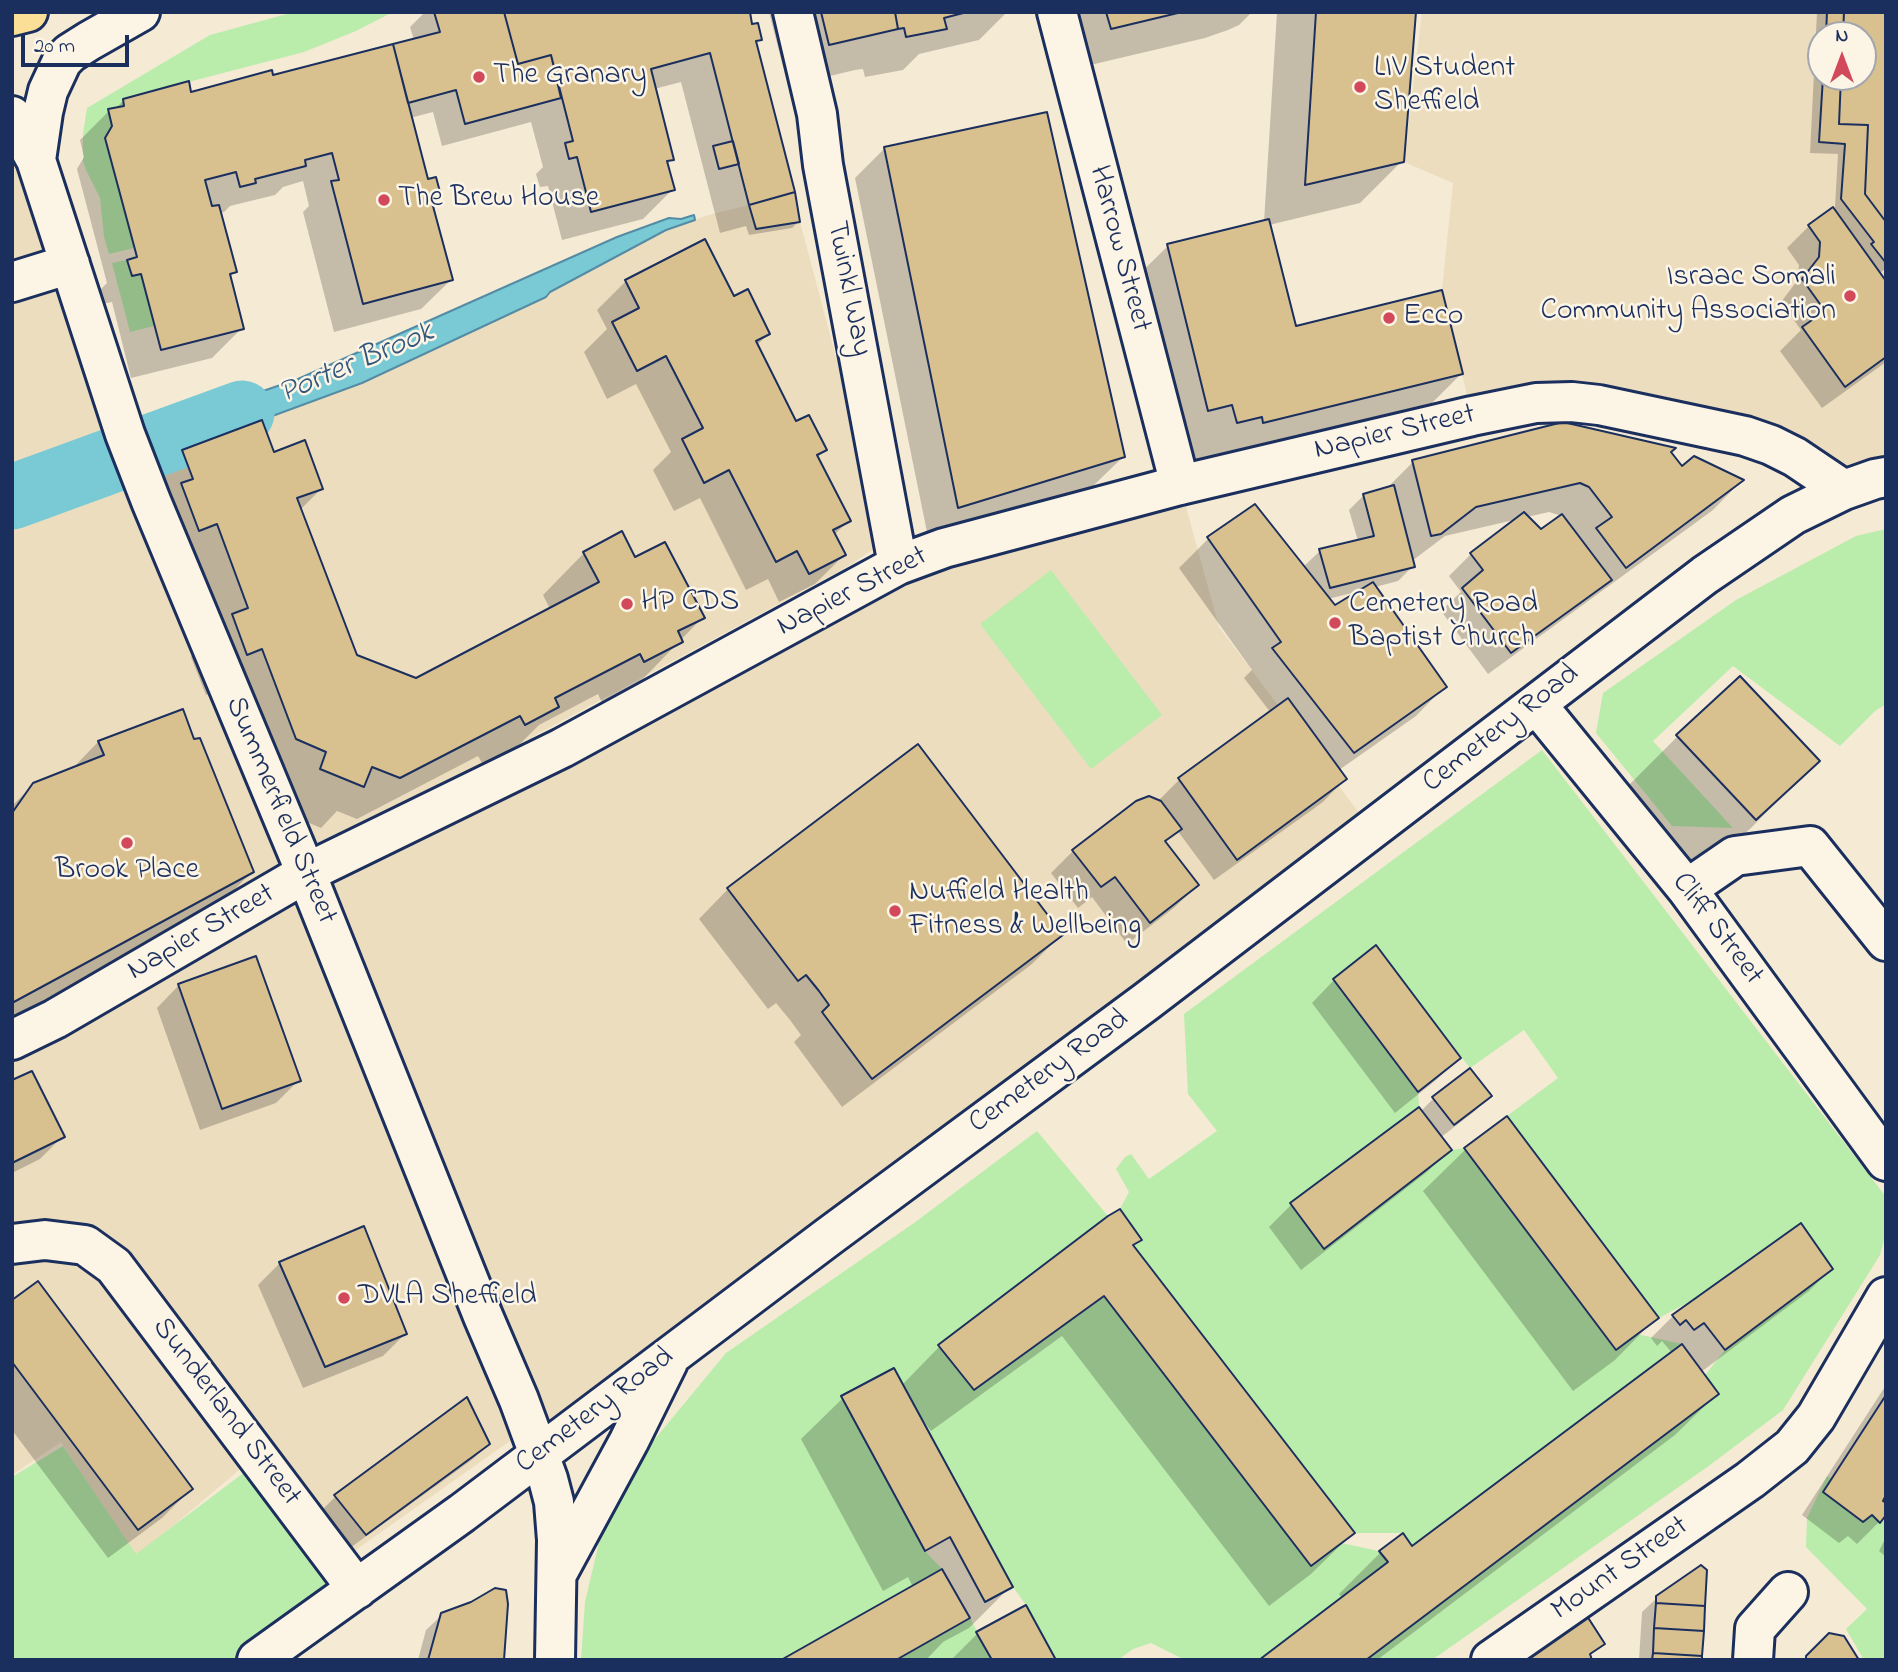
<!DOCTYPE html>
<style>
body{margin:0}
#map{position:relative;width:1898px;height:1672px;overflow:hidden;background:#f5ead4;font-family:"Indie Flower",sans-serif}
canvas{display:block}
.frame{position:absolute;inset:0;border:14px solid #1b2f5e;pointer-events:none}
.north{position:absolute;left:1807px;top:21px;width:70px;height:70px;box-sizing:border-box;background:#fcf5e5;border:2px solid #a2a6af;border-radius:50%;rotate:0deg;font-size:19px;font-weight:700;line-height:28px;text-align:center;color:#1b2f5e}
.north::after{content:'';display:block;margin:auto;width:24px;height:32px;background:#d1495b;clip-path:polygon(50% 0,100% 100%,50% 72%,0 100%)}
.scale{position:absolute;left:21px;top:35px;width:108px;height:32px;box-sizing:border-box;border:4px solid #1b2f5e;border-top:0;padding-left:9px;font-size:21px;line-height:24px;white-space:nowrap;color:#1b2f5e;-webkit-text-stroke:5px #fcf5e5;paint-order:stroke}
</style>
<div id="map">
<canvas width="1898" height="1672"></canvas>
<div class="frame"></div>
<div class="north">N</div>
<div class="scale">20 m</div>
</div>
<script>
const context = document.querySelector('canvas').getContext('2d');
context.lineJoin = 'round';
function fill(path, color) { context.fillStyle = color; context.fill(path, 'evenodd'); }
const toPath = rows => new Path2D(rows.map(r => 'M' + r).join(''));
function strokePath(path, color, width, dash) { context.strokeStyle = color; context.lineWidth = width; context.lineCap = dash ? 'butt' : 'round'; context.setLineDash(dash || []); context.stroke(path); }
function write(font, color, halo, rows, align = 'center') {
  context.font = font + ' "Indie Flower",sans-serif'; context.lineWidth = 5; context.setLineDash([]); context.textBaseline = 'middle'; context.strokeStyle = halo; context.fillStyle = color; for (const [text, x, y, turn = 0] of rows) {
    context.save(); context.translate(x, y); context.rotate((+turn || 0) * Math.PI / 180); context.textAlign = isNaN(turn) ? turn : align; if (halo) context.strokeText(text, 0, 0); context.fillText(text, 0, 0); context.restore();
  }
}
const built = toPath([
 [1422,12,1886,12,1886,477,1875,479,1599,405,1472,416,1442,290,1453,183,1404,162],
 [1821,35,1863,35,1863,77,1821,77],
 [12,116,138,466,362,383,546,297,549,292,666,230,705,216,749,205,756,229,800,222,882,530,874,549,845,568,316,854,306,873,898,565,1180,485,1219,627,1372,830,597,1411,517,1436,333,1566,251,1460,135,1558,61,1442,12,1475]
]);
const green = toPath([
 [294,12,393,12,356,31,304,52,123,99,124,106,108,109,112,126,105,138,134,248,109,254,104,237,100,198,86,170,83,161,83,134,87,108,210,35],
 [127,260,132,276,141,274,154,326,130,332,112,263],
 [1886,529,1886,704,1875,711,1840,746,1733,666,1653,741,1733,828,1672,826,1596,733,1603,693,1736,600,1856,536],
 [1051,570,1162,715,1091,769,980,624],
 [1542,750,1886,1197,1886,1232,1880,1255,1783,1410,1710,1465,1432,1660,1366,1660,1719,1394,1705,1375,1725,1350,1833,1269,1801,1223,1691,1301,1659,1318,1507,1116,1558,1078,1524,1030,1470,1068,1375,945,1333,979,1418,1092,1419,1107,1290,1203,1324,1248,1452,1150,1464,1148,1615,1350,1637,1334,1682,1344,1412,1546,1402,1533,1355,1533,1133,1245,1142,1240,1120,1209,1129,1192,1116,1169,1125,1157,1131,1154,1149,1179,1217,1131,1188,1094,1184,1014],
 [1037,1131,1108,1216,939,1345,974,1390,1104,1296,1311,1566,1341,1543,1379,1551,1388,1562,1259,1660,1185,1660,1151,1643,1133,1649,1118,1660,1056,1660,1026,1605,1013,1587,894,1368,842,1396,925,1551,942,1569,781,1660,581,1660,585,1602,602,1530,650,1445,726,1353,914,1223],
 [63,1446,136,1554,254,1465,342,1583,236,1660,12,1660,12,1477],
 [1827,1476,1886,1511,1886,1660,1864,1660,1846,1629,1867,1609,1806,1547,1807,1518],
 [970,1618,992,1660,896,1660]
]);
const water = toPath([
 [694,215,695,220,666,230,550,292,546,297,362,383,161,457,152,429,298,379,617,237,669,218,681,219,694,215],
 [90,451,101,482,12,515,12,480,90,451]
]);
const shadow = toPath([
 [425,12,748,12,750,26,760,40,755,44,799,221,792,228,749,235,746,226,720,233,681,82,654,89,672,159,666,165,673,189,643,219,562,240,548,186,540,187,536,174,543,167,531,122,442,146,433,112,410,118,427,181,438,191,430,200,451,280,421,309,334,332,303,212,309,206,303,181,283,187,275,195,230,206,224,212,219,213,235,271,229,278,242,328,212,358,131,378,112,302,102,304,99,291,107,283,77,169,84,157,80,140,109,111,114,110,123,101,190,94,272,77,414,40,410,27],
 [769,12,1007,12,979,40,919,54,903,70,865,77,863,69,855,70,788,86],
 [1053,12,1252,12,1239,25,1228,30,1205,38,1069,70],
 [1277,12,1414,12,1402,161,1360,203,1269,225,1294,328,1461,374,1419,416,1195,464,1191,446,1166,452,1126,287,1168,246,1264,222],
 [1817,12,1886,12,1886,268,1879,274,1886,284,1886,362,1822,408,1780,351,1801,330,1781,302,1797,281,1799,265,1787,248,1809,226,1836,215,1835,207,1838,154,1810,153],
 [1821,35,1863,35,1863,77,1821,77],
 [884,149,1123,457,1093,486,928,537,855,178],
 [626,281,733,298,768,334,756,346,796,423,824,450,817,458,848,521,834,535,844,555,815,584,779,602,768,579,746,590,700,498,674,511,653,470,671,452,636,384,607,399,584,352,607,329,597,310],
 [183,452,273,454,321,489,300,510,356,656,416,680,550,609,543,595,584,553,635,560,703,617,639,683,602,703,598,694,539,725,515,749,483,765,478,756,357,819,337,811,321,828,279,810,220,690,206,695,191,657,204,644,175,565,157,571,141,527,150,517,141,493],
 [1669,452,1682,468,1741,481,1713,510,1488,674,1441,611,1461,592,1449,576,1471,554,1518,519,1445,536,1412,561,1413,566,1398,581,1375,587,1445,686,1416,716,1339,770,1345,779,1323,802,1214,880,1177,830,1165,843,1197,885,1175,907,1127,944,1092,897,1078,908,1051,873,1073,851,1157,802,1179,780,1271,713,1244,678,1252,670,1179,568,1208,539,1255,506,1303,567,1320,551,1358,541,1349,510,1364,495,1386,489,1413,462],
 [1549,512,1562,516,1541,531,1527,517],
 [1360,591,1335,607,1328,599],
 [182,711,193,741,252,872,210,914,12,1021,12,806,34,784,71,770,98,742],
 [1678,736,1817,761,1751,828,1688,885,1611,803],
 [918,746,1061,935,1032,964,842,1107,794,1042,801,1035,790,1020,776,1003,768,1009,699,919,728,889],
 [1334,980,1459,1058,1436,1080,1395,1113,1312,1003],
 [179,985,299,1080,276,1103,200,1130,157,1008],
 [12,1082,63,1136,40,1159,12,1173],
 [1489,1096,1475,1111,1440,1138,1449,1150,1427,1172,1301,1270,1269,1227,1291,1205,1420,1112,1433,1099],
 [1507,1119,1656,1318,1615,1360,1573,1391,1423,1191,1465,1150],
 [1801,1225,1831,1269,1809,1291,1701,1372,1717,1394,1675,1435,1377,1660,1262,1660,1343,1599,1339,1594,1381,1552,1412,1549,1672,1353,1662,1341,1657,1346,1651,1338,1673,1316],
 [1140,1240,1133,1247,1353,1533,1311,1574,1269,1606,1062,1336,931,1431,923,1420,921,1421,1011,1586,969,1628,943,1642,926,1660,785,1660,913,1587,908,1577,883,1591,801,1439,843,1398,902,1385,939,1347],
 [280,1263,405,1334,383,1356,303,1388,258,1285],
 [12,1302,191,1489,162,1518,108,1558,12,1430],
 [1886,1385,1886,1512,1879,1522,1857,1544,1848,1536,1839,1543,1802,1515],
 [488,1444,473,1459,350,1548,321,1511,336,1496],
 [1886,1537,1886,1557,1879,1551],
 [1658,1597,1700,1660,1639,1660,1642,1612],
 [472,1604,503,1660,418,1660,426,1630,442,1615],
 [977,1634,1054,1660,951,1660]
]);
const river = toPath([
 [12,497,242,413]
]);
const building = toPath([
 [434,12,504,12,518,64,551,55,561,98,465,124,456,90,408,103,393,44,440,32,434,12],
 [504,12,750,12,752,24,758,23,762,40,756,41,795,192,749,205,710,53,651,69,674,160,667,161,675,190,591,212,577,157,569,159,565,143,573,141,551,55,518,64,504,12],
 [821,12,895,12,898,29,829,45,821,12],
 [895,12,967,12,944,18,947,29,906,37,904,28,898,29,895,12],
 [1106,12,1182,12,1111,29,1106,12],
 [1316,12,1416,12,1404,162,1305,185,1316,12],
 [1827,12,1844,12,1843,35,1826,35,1827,12],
 [1844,12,1886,12,1886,222,1865,194,1868,125,1839,124,1841,77,1863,77,1863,35,1843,35,1844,12],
 [393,44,428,179,436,177,440,192,430,195,453,280,363,304,331,181,339,180,332,153,305,160,306,166,255,179,256,183,240,187,236,172,205,180,212,206,219,205,237,272,230,274,244,329,161,350,141,274,132,276,127,260,137,257,105,138,112,126,108,109,124,106,123,99,189,81,191,92,272,70,273,75,393,44],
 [1823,77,1841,77,1839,124,1868,125,1865,194,1886,222,1886,263,1871,244,1874,242,1841,199,1845,144,1819,142,1823,77],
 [1047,112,1125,457,958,508,884,147,1047,112],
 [733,141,739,164,719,169,713,146,733,141],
 [795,192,800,222,756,229,749,205,795,192],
 [1833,207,1886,281,1886,357,1845,387,1802,327,1825,311,1802,279,1819,257,1820,242,1808,225,1833,207],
 [1269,219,1296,326,1442,290,1463,374,1263,423,1262,417,1237,423,1232,405,1208,411,1167,244,1269,219],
 [705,239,734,296,748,289,770,334,756,341,796,421,809,415,827,450,817,455,851,521,833,530,846,555,809,574,797,551,776,562,729,470,704,483,682,439,703,428,666,356,637,371,612,322,639,308,625,280,705,239],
 [262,420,274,452,305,440,323,489,297,498,357,655,416,678,599,582,583,552,622,531,635,557,665,542,705,618,678,631,683,642,644,662,640,654,555,698,559,707,525,725,520,716,400,778,372,767,364,787,320,769,326,752,296,739,262,649,247,655,232,614,248,608,217,524,199,531,181,483,193,479,182,450,262,420],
 [1563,422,1676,448,1671,452,1682,466,1694,456,1744,480,1626,568,1596,528,1612,517,1589,487,1580,483,1476,507,1441,534,1431,536,1412,460,1563,422],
 [1394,485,1415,567,1330,588,1319,549,1374,536,1363,494,1394,485],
 [1255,504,1335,605,1373,582,1447,687,1354,753,1272,648,1281,642,1207,537,1255,504],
 [1524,512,1541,529,1562,514,1612,580,1511,653,1462,588,1483,570,1470,553,1524,512],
 [1740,676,1820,761,1756,820,1676,735,1740,676],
 [1288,698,1347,779,1237,860,1178,778,1288,698],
 [183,709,194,739,200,738,254,872,12,1003,12,813,33,783,104,755,98,741,183,709],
 [918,744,1063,935,872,1079,822,1012,829,1005,819,991,806,975,798,981,727,888,918,744],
 [1149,796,1161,801,1182,829,1165,841,1199,885,1150,923,1115,877,1101,887,1072,850,1136,801,1149,796],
 [1376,945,1461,1058,1418,1092,1333,979,1376,945],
 [256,956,301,1081,222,1109,178,984,256,956],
 [1470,1068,1492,1096,1454,1125,1432,1097,1470,1068],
 [32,1071,65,1137,12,1163,12,1080,32,1071],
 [1419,1107,1452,1150,1324,1249,1290,1203,1419,1107],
 [1507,1116,1659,1318,1616,1350,1464,1148,1507,1116],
 [1120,1209,1142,1240,1133,1245,1355,1533,1311,1566,1104,1296,974,1390,938,1345,1108,1216,1120,1209],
 [1801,1223,1833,1269,1725,1350,1704,1323,1694,1330,1686,1320,1680,1325,1672,1315,1801,1223],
 [364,1226,407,1334,325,1367,279,1262,364,1226],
 [38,1281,193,1489,138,1530,12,1362,12,1300,38,1281],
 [1682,1344,1719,1394,1366,1660,1259,1660,1388,1562,1379,1551,1403,1533,1412,1546,1682,1344],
 [894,1368,1013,1587,985,1602,950,1537,925,1551,841,1396,894,1368],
 [1886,1395,1886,1495,1883,1501,1886,1503,1886,1515,1880,1523,1872,1515,1863,1522,1823,1492,1886,1395],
 [467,1397,490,1444,366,1535,334,1495,467,1397],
 [1701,1565,1707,1570,1705,1606,1656,1603,1656,1596,1701,1565],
 [942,1569,970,1618,896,1660,781,1660,942,1569],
 [495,1588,506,1590,508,1604,504,1660,428,1660,441,1613,471,1602,495,1588],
 [1578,1602,1605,1644,1590,1654,1592,1660,1497,1660,1578,1602],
 [1656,1603,1705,1606,1704,1631,1654,1628,1656,1603],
 [1026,1605,1056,1660,992,1660,976,1632,1026,1605],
 [1654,1628,1704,1631,1702,1656,1653,1653,1654,1628],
 [1829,1633,1844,1636,1859,1660,1806,1660,1806,1656,1829,1633],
 [1653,1653,1702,1656,1702,1660,1652,1660,1653,1653]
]);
const minor = toPath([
 [793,12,817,114,823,165,898,565],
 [1057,12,1180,485],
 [12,116,36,160,125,434,151,501,306,873,483,1316,519,1400,548,1479,554,1502,557,1540,555,1660],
 [36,160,43,112,48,91,62,61,70,53,89,41,140,12],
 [12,282,70,264],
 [1537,705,1687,889,1886,1161],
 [1687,889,1735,856,1810,846,1886,941],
 [12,1040,55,1019,306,873,562,748,898,565,944,548,1180,485,1472,416,1536,403,1572,402,1599,405,1745,436,1771,445,1795,457,1844,490],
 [12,1244,45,1240,85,1245,114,1266,357,1589],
 [558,1572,629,1441,668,1362],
 [257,1660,462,1513,828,1237,1147,1001,1705,575,1793,515,1844,490,1875,479,1886,477],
 [1491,1660,1750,1480,1792,1447,1816,1417,1886,1297],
 [1753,1660,1755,1629,1788,1592]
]);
const major = toPath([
 [12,16,28,12]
]);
const markers = [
 [479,77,7,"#d1495b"],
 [1360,87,7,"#d1495b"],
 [384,200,7,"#d1495b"],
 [1850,296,7,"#d1495b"],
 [1389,318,7,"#d1495b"],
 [627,604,7,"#d1495b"],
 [1335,623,7,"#d1495b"],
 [127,843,7,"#d1495b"],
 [895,911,7,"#d1495b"],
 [344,1298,7,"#d1495b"]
];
const poiNames = [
 ["LIV Student",1374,70],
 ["Sheffield",1374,104],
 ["The Granary",493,77],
 ["The Brew House",398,200],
 ["Israac Somali",1836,279,"right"],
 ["Community Association",1836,313,"right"],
 ["Ecco",1403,318],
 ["HP CDS",641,604],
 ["Cemetery Road",1349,606],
 ["Baptist Church",1349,640],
 ["Brook Place",127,872,"center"],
 ["Nuffield Health",909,894],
 ["Fitness & Wellbeing",909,928],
 ["DVLA Sheffield",358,1298]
];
const streetNames = [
 ["Harrow Street",1118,249,75],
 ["Twinkl Way",847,289,79],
 ["Napier Street",1395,434,-13],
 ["Napier Street",853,593,-27],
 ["Cemetery Road",1502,730,-38],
 ["Summerfield Street",279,811,67],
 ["Cliff Street",1716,930,53],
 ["Napier Street",202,934,-30],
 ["Cemetery Road",1050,1073,-36],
 ["Cemetery Road",596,1412,-37],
 ["Sunderland Street",225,1413,53],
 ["Mount Street",1621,1570,-35]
];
const waterNames = [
 ["Porter Brook",357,365,-23]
];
fill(built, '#edddbf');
fill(green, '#baecac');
fill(water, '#7acad5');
strokePath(water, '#548ca5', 2);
fill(shadow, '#0003');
strokePath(river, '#7acad5', 65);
fill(building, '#d9c08f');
strokePath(building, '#1b2f5e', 2);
strokePath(minor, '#1b2f5e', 44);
strokePath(major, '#1b2f5e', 44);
strokePath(minor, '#fcf5e5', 38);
strokePath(major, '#fbdf96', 38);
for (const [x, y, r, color] of markers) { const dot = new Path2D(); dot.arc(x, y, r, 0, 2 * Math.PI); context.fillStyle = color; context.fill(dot); strokePath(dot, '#fcf5e5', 2.5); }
write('30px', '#1b2f5e', '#fcf5e5', poiNames, 'left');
write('30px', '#1b2f5e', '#fcf5e5', streetNames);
write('italic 32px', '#33567c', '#fcf5e5', waterNames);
</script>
